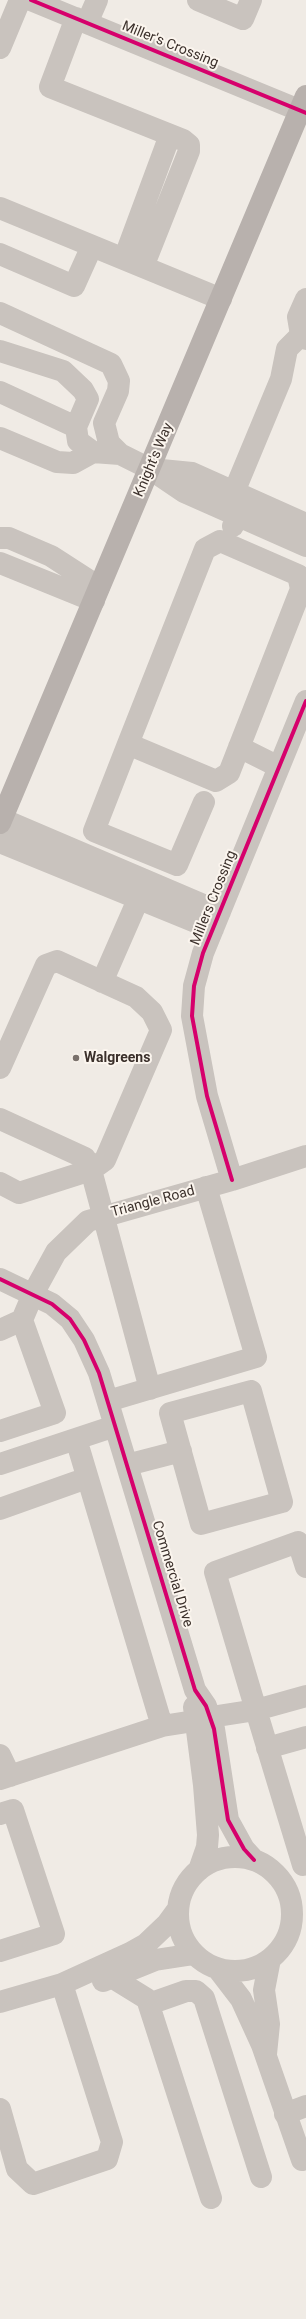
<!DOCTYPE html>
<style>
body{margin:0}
canvas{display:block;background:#f0ebe5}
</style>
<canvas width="306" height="2319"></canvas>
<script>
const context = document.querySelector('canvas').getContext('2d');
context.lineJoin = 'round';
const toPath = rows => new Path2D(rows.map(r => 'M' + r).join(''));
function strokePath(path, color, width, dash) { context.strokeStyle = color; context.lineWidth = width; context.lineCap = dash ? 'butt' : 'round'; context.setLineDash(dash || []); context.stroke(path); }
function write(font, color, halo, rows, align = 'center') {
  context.font = font + ' Roboto,sans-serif'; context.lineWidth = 4; context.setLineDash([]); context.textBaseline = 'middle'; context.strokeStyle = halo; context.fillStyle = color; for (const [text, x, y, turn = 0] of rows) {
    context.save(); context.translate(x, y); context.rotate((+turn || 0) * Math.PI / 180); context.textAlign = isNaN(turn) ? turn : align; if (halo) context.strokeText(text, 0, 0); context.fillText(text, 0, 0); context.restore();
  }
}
const minor = toPath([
 [31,0,306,113],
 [198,0,243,19,251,0],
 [76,18,50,87,183,140,189,145,189,151,143,267],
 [87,23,97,0],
 [0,48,20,0],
 [0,208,221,299],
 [0,254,74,286,92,246],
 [124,259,170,135],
 [306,299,298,317,301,335,306,339],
 [0,313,111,364,119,381,118,391,104,423,109,443,120,454],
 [0,351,63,371,83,390,88,399,76,427,78,441,93,452,120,454,150,469,184,492,306,546],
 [0,392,76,427],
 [0,438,57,462,73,463,93,452],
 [151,469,192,473,306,524],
 [233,526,237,516,234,492,281,379,287,349,301,335],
 [0,538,9,538,51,556,99,587],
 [0,563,94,601],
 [128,744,216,781,229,773,301,589,298,575,220,541,205,549,128,744,94,831,177,865,204,802],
 [239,747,279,767],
 [2,819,220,912],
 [0,842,213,929],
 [102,982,144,886],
 [0,1068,46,965,57,961,136,997,152,1012,161,1030,105,1160,91,1170,19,1193,0,1183],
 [0,1119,85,1158,91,1170,150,1389],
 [232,1180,207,1096,192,1016,194,986,203,953,306,701],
 [0,1279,52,1304,70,1319,84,1340,99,1373,195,1690,206,1706,214,1729,228,1820,244,1849,254,1860],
 [22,1320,33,1294,56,1252,88,1221,232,1180,306,1156],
 [0,1330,22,1320,55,1413,0,1431],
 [251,1391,282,1502,201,1524,170,1413,251,1391],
 [108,1401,256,1357,206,1187],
 [76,1439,162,1726],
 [0,1464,115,1426],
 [127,1465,181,1451],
 [0,1509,87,1478],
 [306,1567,298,1542,215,1572,256,1710,306,1696],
 [194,1707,204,1785,208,1835,207,1847,199,1870],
 [211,1717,256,1710,303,1865,306,1864],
 [267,1748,306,1737],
 [0,1755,10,1776],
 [0,1779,162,1726,194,1721],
 [0,1814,13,1810,54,1934,0,1951],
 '178 1914a57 57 0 1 1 114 0a57 57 0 1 1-114 0Z',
 [218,1969,241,1999,262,2045,302,2160],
 [113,1978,147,1999,211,2198],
 [103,1981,155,1960,194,1954],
 [0,2002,62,1984,130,1953,146,1944,167,1924,178,1909],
 [149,2004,186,1991,196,1991,204,1998,261,2177],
 [266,2054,269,2024,264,1990,270,1959],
 [0,2109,17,2169,33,2184,107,2159,112,2142,62,1984],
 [285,2114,306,2106]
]);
const major = toPath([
 [0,823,306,96]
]);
const cycleway = toPath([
 [31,0,306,113],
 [232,1180,207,1096,192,1016,194,986,203,953,306,701],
 [0,1279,52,1304,70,1319,84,1340,99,1373,195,1690,206,1706,214,1729,228,1820,244,1849,254,1860]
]);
const markers = [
 [76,1058,4,"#7a716c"]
];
const streetNames = [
 ["Miller's Crossing",170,45,22],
 ["Knight's Way",154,460,-67],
 ["Millers Crossing",214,898,-68],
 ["Triangle Road",153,1202,-15],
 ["Commercial Drive",172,1574,73]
];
const poiNames = [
 ["Walgreens",84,1058]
];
strokePath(minor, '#c9c3be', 22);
strokePath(major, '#b8b1ad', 22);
strokePath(cycleway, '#d6006c', 4);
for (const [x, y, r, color] of markers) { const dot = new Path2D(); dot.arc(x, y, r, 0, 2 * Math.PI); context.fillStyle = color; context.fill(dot); strokePath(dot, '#fbf5ee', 1.5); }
write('14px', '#3b302b', '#fbf5ee', streetNames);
write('bold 14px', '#3b302b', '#fbf5ee', poiNames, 'left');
</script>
